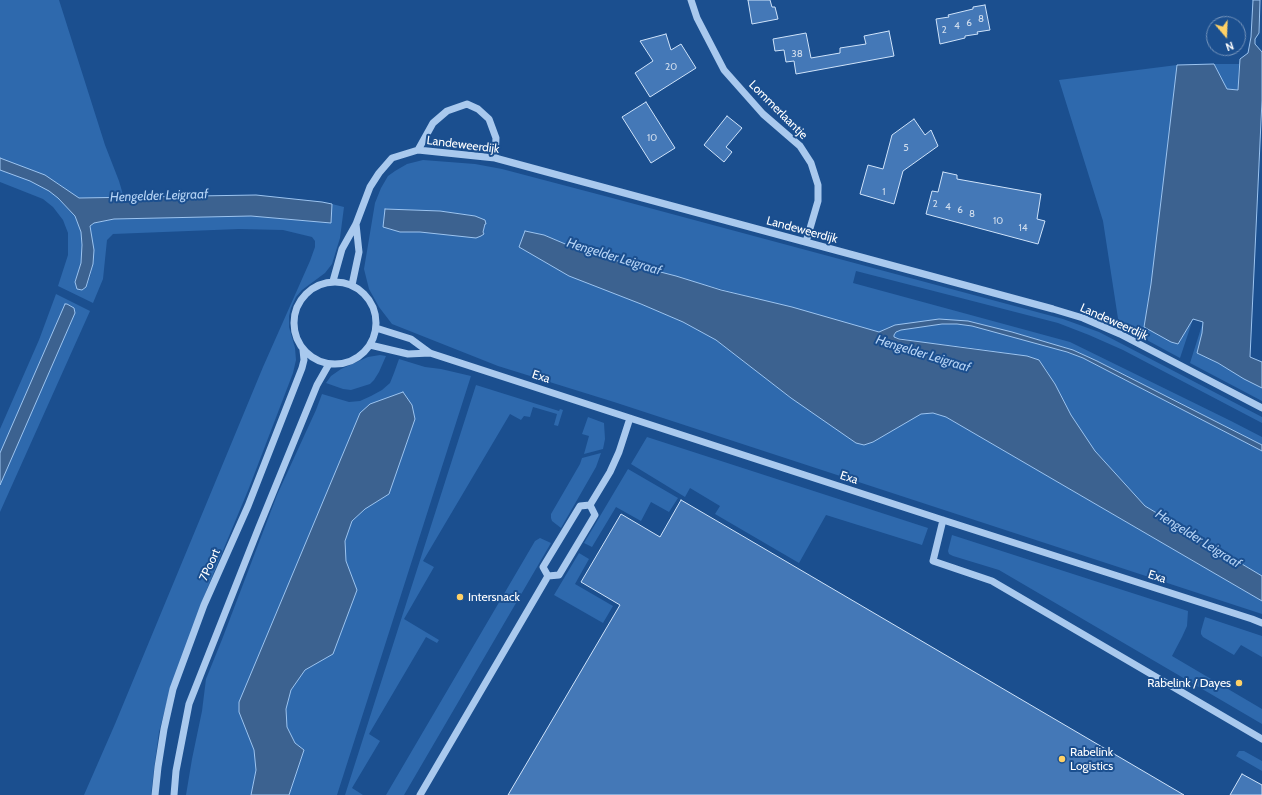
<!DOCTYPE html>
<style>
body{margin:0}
#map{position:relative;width:1262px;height:795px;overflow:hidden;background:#1b4f8f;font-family:Cabin,sans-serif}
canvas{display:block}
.north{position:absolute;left:1206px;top:16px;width:40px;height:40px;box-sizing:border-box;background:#1b4f8f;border:1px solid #7695bc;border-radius:50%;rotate:161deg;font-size:11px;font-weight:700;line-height:16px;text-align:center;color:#fff}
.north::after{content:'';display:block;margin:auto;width:14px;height:18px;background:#ffd166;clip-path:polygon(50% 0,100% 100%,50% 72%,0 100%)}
</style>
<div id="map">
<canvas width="1262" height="795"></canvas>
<div class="north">N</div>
</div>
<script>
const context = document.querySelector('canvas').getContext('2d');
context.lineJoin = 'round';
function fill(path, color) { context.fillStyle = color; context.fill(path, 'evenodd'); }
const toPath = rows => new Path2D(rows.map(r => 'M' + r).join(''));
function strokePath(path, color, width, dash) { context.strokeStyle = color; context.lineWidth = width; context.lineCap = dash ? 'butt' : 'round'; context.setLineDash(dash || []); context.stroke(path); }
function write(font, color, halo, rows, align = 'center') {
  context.font = font + ' Cabin,sans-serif'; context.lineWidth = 4; context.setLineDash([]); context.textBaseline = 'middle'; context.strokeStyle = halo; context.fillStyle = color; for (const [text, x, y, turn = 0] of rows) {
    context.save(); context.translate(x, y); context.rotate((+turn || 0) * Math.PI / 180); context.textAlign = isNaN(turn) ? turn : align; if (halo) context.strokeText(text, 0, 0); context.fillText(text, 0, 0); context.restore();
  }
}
const green = toPath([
 [0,0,59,0,105,145,119,181,124,198,79,198,75,196,56,182,49,190,58,198,75,216,81,232,82,245,81,263,75,282,77,289,82,290,86,287,90,277,93,264,94,250,90,226,94,223,114,219,251,216,331,223,332,204,344,207,340,238,332,264,325,273,302,290,296,297,291,308,289,316,289,327,295,348,296,360,293,373,249,488,207,589,169,694,159,732,154,769,151,795,84,795,115,724,263,367,310,261,315,247,315,241,312,237,283,230,239,229,113,234,107,240,103,279,93,303,58,286,68,255,68,233,63,220,53,207,43,199,0,182],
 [1214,64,1239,64,1238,90,1227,89],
 [1177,65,1163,184,1151,284,1144,327,1171,342,1178,344,1193,319,1180,358,1119,325,1103,221,1059,80],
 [423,160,475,164,502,169,616,199,1063,319,1099,332,1262,417,1262,423,1123,350,1089,335,1058,323,856,271,853,283,1070,342,1231,421,1262,437,1262,445,1097,361,1073,350,1012,332,968,321,895,325,879,332,606,258,570,246,544,235,525,231,641,304,683,322,716,340,791,398,911,419,921,414,933,413,946,417,1262,601,1262,614,614,402,498,366,392,324,379,307,369,289,364,269,375,203,381,188,388,176,395,171,407,164],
 [385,209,440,211,475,216,485,224,483,232,400,232],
 [56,294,90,311,0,512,0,429,39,340],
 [1203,322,1202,333,1198,353,1218,363,1244,379,1262,388,1262,401,1190,363],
 [942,324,957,324,972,326,1052,347,1083,358,1262,451,1262,576,1145,506,1095,451,1071,415,1055,384,1045,368,1027,356,965,347,920,342,894,337,894,335,896,332,901,330],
 [380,355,386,356,379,372,374,380,370,384,351,390,343,389,326,383,331,376,341,369,368,357],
 [399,359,425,367,441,369,471,376,337,795,186,795,192,759,202,711,206,679,223,637,277,495,316,410,322,394,349,402,360,401,371,396,382,390,390,383,394,373],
 [476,385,559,411,560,409,563,410,558,426,554,425,557,414,533,407,530,417,524,416,521,420,510,414,423,561,434,567,404,619,439,640,437,643,426,637,369,734,380,741,352,788,363,795,345,795],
 [588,417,604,423,605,439,603,449,584,454,589,436,582,434],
 [647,437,928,528,922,545,826,515,799,563,715,514,720,506,690,488,685,497,631,464],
 [601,453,596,467,561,528,552,521,551,518,551,514,580,464,582,458],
 [628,469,678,498,669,512,651,502,641,521,616,507,592,547,584,543],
 [952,535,1188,611,1187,626,1182,637,1172,656,1262,709,1262,724,999,570,953,556,949,554,948,551],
 [540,538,551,543,404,795,386,795,535,541],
 [579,553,589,559,575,584,613,606,603,623,554,595],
 [1205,617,1262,636,1262,657,1241,645,1234,655,1203,637,1201,634,1201,631],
 [1239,751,1244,751,1262,761,1262,771,1236,756]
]);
const water = toPath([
 [1253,0,1260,0,1259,33,1255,39,1255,44,1262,52,1262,100,1250,357,1262,362,1262,388,1244,379,1218,363,1197,353,1202,333,1203,322,1193,319,1178,344,1171,342,1144,327,1151,284,1163,184,1177,65,1214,64,1227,89,1238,90,1240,59,1248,53,1251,37,1253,0],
 [0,158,45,175,79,198,256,195,322,202,332,204,331,223,251,216,114,219,94,223,90,226,94,250,93,264,86,287,82,290,77,289,75,282,81,263,82,245,81,232,75,216,58,198,49,191,30,181,0,170,0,158],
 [385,209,440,211,475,216,485,220,486,224,485,224,483,232,484,234,481,236,476,238,420,232,400,232,383,227,385,209],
 [525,231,544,235,570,246,606,258,676,276,721,290,792,307,879,332,895,325,939,319,968,321,1012,332,1073,350,1097,361,1262,445,1262,451,1083,358,1067,352,972,326,957,324,942,324,901,330,896,332,894,335,894,337,899,339,1027,356,1039,360,1055,384,1071,415,1095,451,1145,506,1262,576,1262,601,946,417,933,413,921,414,873,442,864,445,856,443,791,398,716,340,683,322,641,304,569,276,519,247,525,231],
 [65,304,67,304,74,308,75,313,0,485,0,453,65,304],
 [403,392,412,405,415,419,389,494,365,509,352,521,345,541,346,561,357,590,333,654,305,670,291,690,286,709,287,727,295,743,304,750,289,795,251,795,256,770,254,750,239,712,239,702,360,413,370,404,403,392]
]);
const building = toPath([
 [748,0,770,0,772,7,775,7,778,19,752,24,748,0],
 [985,5,990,30,977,32,978,34,965,36,965,38,940,44,936,19,949,17,948,15,973,9,973,7,985,5],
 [889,31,894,56,796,74,794,61,786,62,784,50,775,51,773,39,806,33,811,58,840,53,840,48,866,44,864,36,889,31],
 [666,34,671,50,681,44,696,68,650,97,635,73,653,61,640,41,666,34],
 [646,102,675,148,651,163,622,117,646,102],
 [727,116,742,128,726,147,732,152,724,162,704,145,727,116],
 [914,119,925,135,931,130,938,146,903,171,894,204,860,194,868,165,883,169,892,135,914,119],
 [943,172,957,175,957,179,1041,194,1037,219,1045,221,1038,244,926,214,932,191,938,192,943,172],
 [681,500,758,545,1184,795,508,795,620,605,581,582,621,514,660,537,681,500],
 [1242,774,1262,785,1262,795,1230,795,1242,774]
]);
const minor = toPath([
 [691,0,697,18,724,70,763,114,800,146,811,163,818,185,818,201,806,242],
 [418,150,433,123,447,111,467,104,478,109,489,119,496,138,495,158],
 [333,281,342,249,356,224,370,187,379,173,392,158,418,150,495,158,1053,309,1083,318,1120,334,1262,408],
 '294 323a41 41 0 1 1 82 0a41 41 0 1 1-82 0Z',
 [352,285,359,252,356,224],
 [376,328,411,339,430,353,943,520,1252,619,1262,623],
 [370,345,408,354,430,353],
 [590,505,610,472,619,452,630,418],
 [943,520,933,561,992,581,1262,739],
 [548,576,559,575,595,515,590,505],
 [548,576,543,567,580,506,590,505],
 [155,795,158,767,164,729,173,689,204,605,248,506,302,368,304,360,303,350],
 [174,795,176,771,189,704,259,527,317,385,329,364],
 [420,795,548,576]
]);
const markers = [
 [460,597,4,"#ffd166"],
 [1239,683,4,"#ffd166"],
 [1062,759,4,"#ffd166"]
];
const numberNames = [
 ["8",981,19],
 ["6",969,23],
 ["4",957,26],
 ["2",944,30],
 ["38",797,54],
 ["20",671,67],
 ["10",652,138],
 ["5",906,148],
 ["1",884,192],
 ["2",935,204],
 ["4",948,207],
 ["6",960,210],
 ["8",972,214],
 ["10",998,221],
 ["14",1023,228]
];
const streetNames = [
 ["Lommerlaantje",778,110,45],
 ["Landeweerdijk",463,145,7],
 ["Landeweerdijk",802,230,15],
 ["Landeweerdijk",1114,322,24],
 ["Exa",541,377,18],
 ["Exa",849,478,18],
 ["7Poort",210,565,-66],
 ["Exa",1157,577,18]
];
const poiNames = [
 ["Intersnack",468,597],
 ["Rabelink / Dayes",1231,683,"right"],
 ["Rabelink",1070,752],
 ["Logistics",1070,766]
];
const waterNames = [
 ["Hengelder Leigraaf",159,196,-2],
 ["Hengelder Leigraaf",614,257,17],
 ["Hengelder Leigraaf",923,354,17],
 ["Hengelder Leigraaf",1198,539,32]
];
fill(green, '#2e69ad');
fill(water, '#3c6290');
strokePath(water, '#9cc4f0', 1);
fill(building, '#4478b7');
strokePath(building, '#cfe3fa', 1);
strokePath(minor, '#a9c9ee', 7);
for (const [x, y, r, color] of markers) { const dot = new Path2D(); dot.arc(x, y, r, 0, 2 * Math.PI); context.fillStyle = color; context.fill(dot); strokePath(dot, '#1b4f8f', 1.5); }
write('10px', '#d0dded', null, numberNames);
write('12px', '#fff', '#1b4f8f', streetNames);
write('12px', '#fff', '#1b4f8f', poiNames, 'left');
write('italic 13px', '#b5d3f5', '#1b4f8f', waterNames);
</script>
